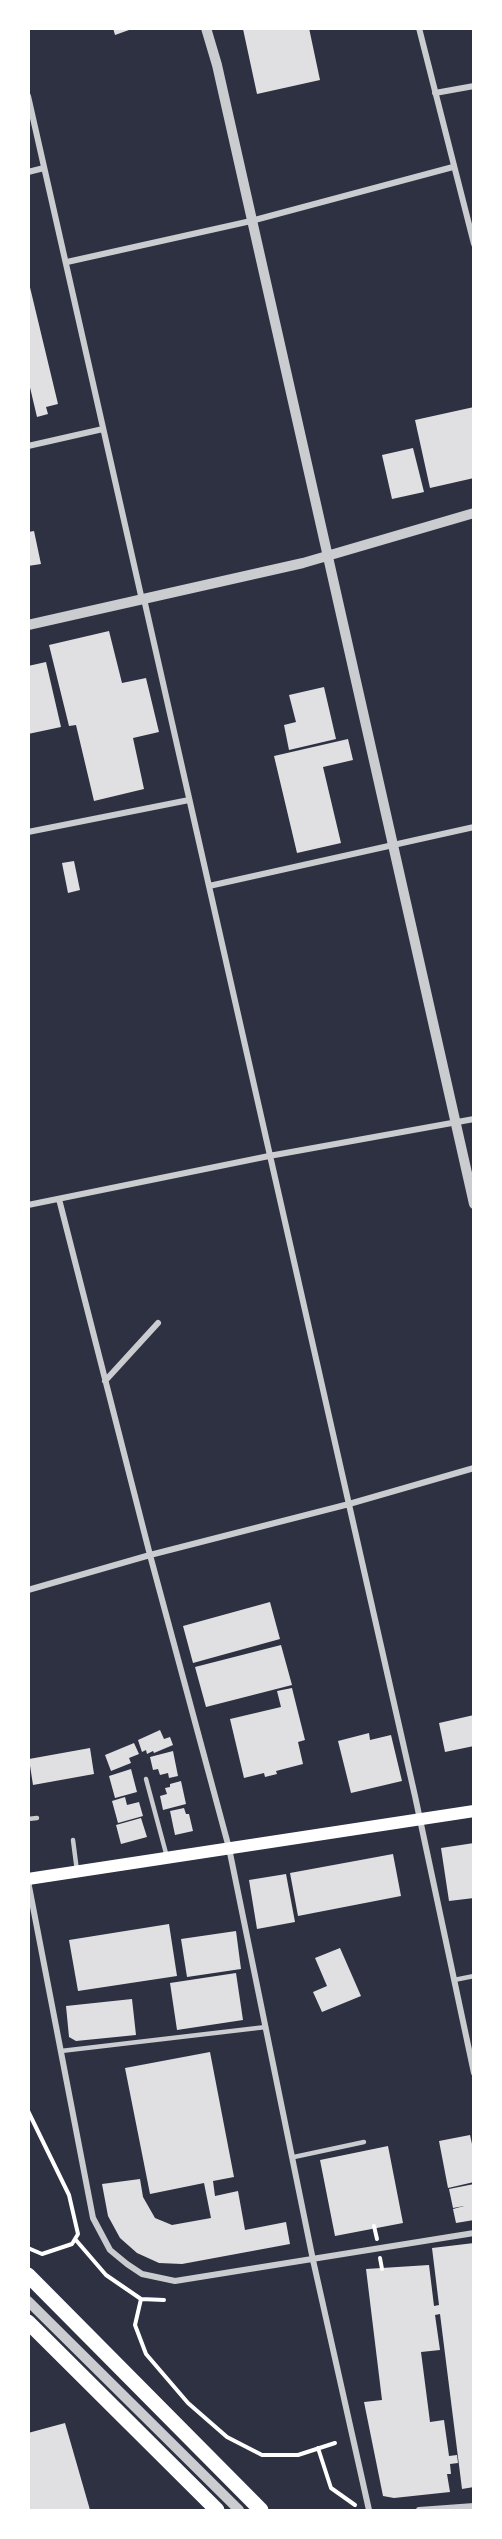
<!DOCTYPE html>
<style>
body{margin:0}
#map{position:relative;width:502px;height:2539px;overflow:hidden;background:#2d3142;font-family:"Asap Condensed",sans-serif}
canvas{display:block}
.frame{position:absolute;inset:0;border:30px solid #fff;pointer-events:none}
</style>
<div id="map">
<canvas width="502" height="2539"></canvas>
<div class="frame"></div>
</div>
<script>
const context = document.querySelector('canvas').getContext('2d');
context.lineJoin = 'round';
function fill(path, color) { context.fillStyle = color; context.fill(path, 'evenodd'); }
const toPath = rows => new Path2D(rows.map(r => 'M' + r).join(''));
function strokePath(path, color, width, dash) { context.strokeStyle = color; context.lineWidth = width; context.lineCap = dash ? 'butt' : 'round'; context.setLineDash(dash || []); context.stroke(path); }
const building = toPath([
 [113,28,129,28,129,30,115,35],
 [309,28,320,80,257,94,243,29],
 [28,279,58,404,46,407,48,414,37,417,28,379],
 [474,407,474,478,430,488,415,420],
 [413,448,424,492,392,499,382,455],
 [34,531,41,564,28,566,28,532],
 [109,631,122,683,146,678,159,732,133,738,144,789,94,801,76,725,69,726,49,645],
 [46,662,61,727,28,734,28,666],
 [324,687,336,739,289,750,284,725,296,722,289,695],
 [348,739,353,760,323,767,341,843,297,853,274,756],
 [74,861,80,890,68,893,62,863],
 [270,1602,280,1639,193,1663,183,1626],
 [281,1645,292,1685,206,1707,195,1667],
 [292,1688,305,1740,298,1742,303,1764,276,1771,277,1774,265,1777,264,1773,244,1778,230,1719,281,1707,277,1691],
 [474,1715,474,1746,445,1752,439,1723],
 [160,1730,164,1739,170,1737,173,1745,154,1753,153,1751,147,1754,146,1750,142,1752,138,1740],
 [369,1733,370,1740,391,1735,402,1781,351,1793,338,1741],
 [134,1743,139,1754,129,1758,131,1763,111,1771,105,1755],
 [90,1748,94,1774,33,1785,29,1759],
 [173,1751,178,1776,169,1778,168,1773,160,1775,158,1769,153,1770,150,1757],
 [131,1769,137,1792,115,1798,109,1776],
 [181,1781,186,1804,163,1810,160,1796,167,1794,165,1788,170,1787,170,1784],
 [125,1797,127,1805,139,1802,143,1816,118,1823,112,1801],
 [184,1808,186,1814,189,1814,193,1831,175,1835,170,1811],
 [141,1818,147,1837,121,1844,116,1825],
 [474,1843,474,1898,449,1901,441,1848],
 [393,1854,401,1896,298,1916,290,1873],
 [286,1874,295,1922,257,1929,249,1880],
 [169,1924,177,1976,78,1991,69,1940],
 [236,1931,241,1969,187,1977,181,1939],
 [340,1948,361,1996,322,2012,313,1992,327,1986,315,1958],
 [236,1973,243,2020,177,2030,170,1983],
 [132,1999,136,2035,76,2041,69,2037,66,2006],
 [210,2052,234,2177,213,2181,215,2196,238,2191,245,2230,286,2222,290,2244,182,2264,159,2263,137,2253,120,2238,108,2216,102,2184,140,2179,143,2197,155,2218,172,2225,211,2218,204,2183,150,2194,125,2068],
 [470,2135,474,2153,474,2182,448,2188,439,2141],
 [388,2146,403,2223,335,2236,320,2160],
 [474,2184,474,2220,456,2223,453,2209,464,2206,453,2208,449,2189],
 [474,2243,474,2487,462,2489,440,2314,435,2315,440,2350,421,2352,430,2422,444,2420,449,2456,457,2455,458,2463,450,2464,451,2474,447,2474,450,2492,394,2498,383,2496,364,2402,382,2400,366,2269,429,2265,434,2306,439,2305,432,2248],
 [65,2423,90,2510,28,2510,28,2433]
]);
const path = toPath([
 [28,2111,69,2195,78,2234,72,2244,42,2254,28,2248],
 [374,2226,377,2239],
 [75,2239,106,2275,141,2299,164,2300],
 [380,2258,382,2269],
 [141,2299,135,2325,146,2354,188,2403,227,2437,262,2455,298,2455,335,2443],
 [318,2448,331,2488,355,2505]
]);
const service = toPath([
 [146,1779,167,1857],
 [28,1819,37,1818],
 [73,1840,77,1871],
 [454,1980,474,1976],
 [61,2051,266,2027],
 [294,2157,364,2142]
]);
const minor = toPath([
 [419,28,474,244],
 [435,93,474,86],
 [28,96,142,600],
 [28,172,44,168],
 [67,262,251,221,453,167],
 [28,446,103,429],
 [144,599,415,1796,474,2073],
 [28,832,189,800],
 [209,886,474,827],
 [59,1199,150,1555,229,1848,313,2260,369,2510],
 [28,1205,269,1156,474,1119],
 [105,1381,158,1323],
 [28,1590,150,1555,349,1504,474,1468],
 [28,1881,93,2218,110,2250,127,2264,142,2274,175,2281,474,2233],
 [419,2510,474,2506]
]);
const tertiary = toPath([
 [206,28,217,65,474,1204],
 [28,625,303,563,474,513],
 [28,2301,239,2510]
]);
const secondary = toPath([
 [28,1879,474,1811]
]);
const motorway = toPath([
 [28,2275,261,2510],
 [28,2322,217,2510]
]);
fill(building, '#e0e0e3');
strokePath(path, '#fff', 4);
strokePath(service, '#caccd0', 4.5);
strokePath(minor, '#caccd0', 6);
strokePath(tertiary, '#caccd0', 10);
strokePath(secondary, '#fff', 12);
strokePath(motorway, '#fff', 15);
</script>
